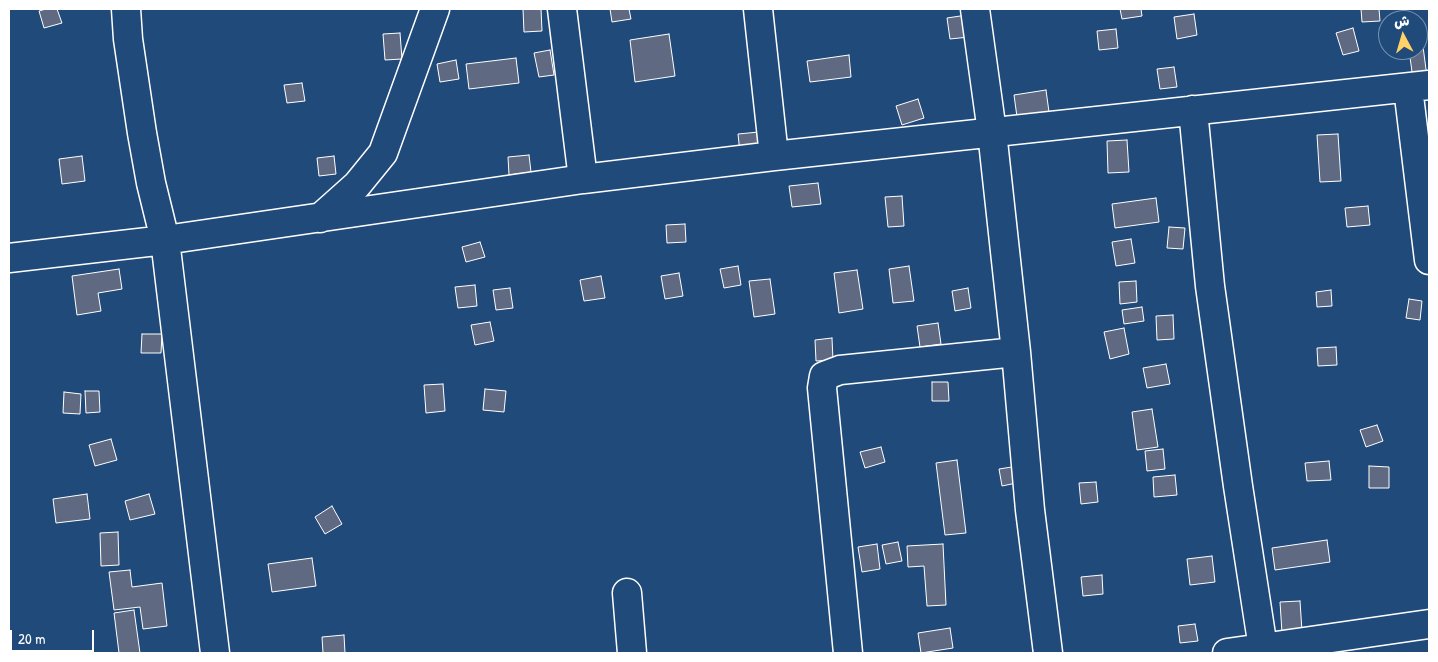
<!DOCTYPE html>
<meta charset="utf-8">
<style>
body{margin:0}
#map{position:relative;width:1438px;height:662px;overflow:hidden;background:#1f4a7a;font-family:"Patrick Hand","Playpen Sans Arabic",sans-serif}
canvas{display:block}
.frame{position:absolute;inset:0;border:10px solid #fff;pointer-events:none}
.north{position:absolute;left:1378px;top:10px;width:50px;height:50px;box-sizing:border-box;background:#1f4a7a;border:1px solid #7992af;border-radius:50%;rotate:354deg;font-size:14px;font-weight:700;line-height:20px;text-align:center;color:#fff}
.north::after{content:'';display:block;margin:auto;width:18px;height:22px;background:#ffd166;clip-path:polygon(50% 0,100% 100%,50% 72%,0 100%)}
.scale{position:absolute;left:10px;top:630px;width:84px;height:22px;box-sizing:border-box;border:2px solid #fff;border-top:0;padding-left:6px;font-size:15px;line-height:18px;white-space:nowrap;color:#fff;-webkit-text-stroke:4px #1f4a7a;paint-order:stroke}
</style>
<div id="map">
<canvas width="1438" height="662"></canvas>
<div class="frame"></div>
<div class="north">ش</div>
<div class="scale">20 m</div>
</div>
<script>
const context = document.querySelector('canvas').getContext('2d');
context.lineJoin = 'round';
function fill(path, color) { context.fillStyle = color; context.fill(path, 'evenodd'); }
const toPath = rows => new Path2D(rows.map(r => 'M' + r).join(''));
function strokePath(path, color, width, dash) { context.strokeStyle = color; context.lineWidth = width; context.lineCap = dash ? 'butt' : 'round'; context.setLineDash(dash || []); context.stroke(path); }
const building = toPath([
 [46,9,57,9,62,23,44,28,39,11,46,9],
 [523,9,541,9,542,31,524,32,523,9],
 [610,9,629,9,631,19,612,22,610,9],
 [1120,9,1141,9,1142,16,1122,19,1120,9],
 [1361,9,1379,9,1380,21,1362,22,1361,9],
 [1194,14,1197,35,1177,39,1174,17,1194,14],
 [967,15,969,37,950,39,947,18,967,15],
 [1353,28,1359,51,1343,55,1336,33,1353,28],
 [1116,29,1118,48,1099,50,1097,31,1116,29],
 [1421,31,1427,77,1413,79,1409,50,1418,50,1418,32,1421,31],
 [400,33,402,59,385,60,383,34,400,33],
 [669,34,675,76,635,82,630,40,669,34],
 [550,50,554,75,539,77,534,53,550,50],
 [849,55,851,77,810,82,807,61,849,55],
 [516,58,519,83,469,89,466,64,516,58],
 [456,60,459,79,440,82,437,64,456,60],
 [1174,67,1177,87,1160,89,1157,69,1174,67],
 [302,83,305,101,287,103,284,85,302,83],
 [1046,90,1049,112,1017,117,1014,95,1046,90],
 [918,99,924,118,902,125,896,106,918,99],
 [759,132,761,150,740,153,738,134,759,132],
 [1338,134,1341,181,1320,182,1317,135,1338,134],
 [1127,140,1129,172,1108,173,1107,141,1127,140],
 [529,155,531,172,509,175,508,157,529,155],
 [82,156,85,181,62,184,59,159,82,156],
 [334,156,336,174,319,176,317,158,334,156],
 [818,183,821,204,792,207,789,186,818,183],
 [902,196,904,226,888,227,885,197,902,196],
 [1156,198,1159,222,1115,228,1112,204,1156,198],
 [1368,206,1370,225,1347,227,1345,208,1368,206],
 [685,224,686,242,667,243,666,225,685,224],
 [1169,227,1185,228,1183,249,1167,248,1169,227],
 [1131,239,1135,263,1116,266,1112,242,1131,239],
 [480,242,485,257,466,262,462,247,480,242],
 [738,266,741,285,724,288,720,269,738,266],
 [909,266,914,301,893,303,889,269,909,266],
 [119,269,122,289,98,293,101,311,77,315,72,276,119,269],
 [857,270,863,309,839,313,834,273,857,270],
 [679,273,683,296,665,299,661,276,679,273],
 [601,276,605,298,584,301,580,280,601,276],
 [770,279,775,314,754,317,749,281,770,279],
 [1136,281,1137,302,1120,304,1119,282,1136,281],
 [475,285,477,306,458,308,455,287,475,285],
 [510,288,513,308,496,310,493,290,510,288],
 [968,288,971,308,955,311,952,291,968,288],
 [1331,290,1332,306,1317,307,1316,292,1331,290],
 [1409,299,1422,301,1420,320,1406,318,1409,299],
 [1142,307,1144,321,1124,324,1122,310,1142,307],
 [1173,315,1174,339,1157,340,1156,316,1173,315],
 [490,322,494,341,475,345,471,325,490,322],
 [938,323,941,344,920,347,917,326,938,323],
 [1124,328,1129,354,1110,359,1104,332,1124,328],
 [142,334,162,334,161,353,141,353,142,334],
 [832,338,833,360,816,361,815,340,832,338],
 [1336,347,1337,365,1318,366,1317,348,1336,347],
 [1166,364,1170,384,1147,388,1143,368,1166,364],
 [932,382,948,382,949,401,932,401,932,382],
 [443,384,445,411,426,413,424,385,443,384],
 [485,389,506,391,504,412,483,410,485,389],
 [85,391,99,391,100,412,86,413,85,391],
 [64,392,81,394,80,414,63,413,64,392],
 [1152,409,1158,447,1137,450,1132,412,1152,409],
 [1377,425,1383,441,1366,447,1360,430,1377,425],
 [111,439,117,460,95,466,89,445,111,439],
 [881,447,885,462,865,468,860,452,881,447],
 [1163,449,1165,469,1147,471,1145,451,1163,449],
 [957,460,966,533,945,535,936,463,957,460],
 [1329,461,1331,480,1307,481,1305,463,1329,461],
 [1018,466,1021,482,1002,486,999,469,1018,466],
 [1369,466,1389,467,1389,488,1369,488,1369,466],
 [1175,475,1177,495,1154,497,1153,477,1175,475],
 [1096,482,1098,502,1081,504,1079,483,1096,482],
 [87,494,90,519,56,523,53,499,87,494],
 [149,494,155,514,130,520,125,501,149,494],
 [332,506,342,524,325,534,315,517,332,506],
 [118,532,119,565,101,566,100,533,118,532],
 [1327,540,1330,562,1275,570,1272,548,1327,540],
 [898,542,902,561,886,564,882,545,898,542],
 [877,544,880,569,862,572,858,547,877,544],
 [943,544,946,605,927,606,924,566,908,567,907,546,943,544],
 [1212,556,1215,582,1190,585,1187,559,1212,556],
 [312,558,316,586,272,592,268,564,312,558],
 [130,570,132,587,162,583,167,626,143,629,140,607,114,610,109,572,130,570],
 [1102,575,1103,594,1083,596,1081,577,1102,575],
 [1300,601,1302,631,1282,633,1280,602,1300,601],
 [134,610,140,653,119,653,114,613,134,610],
 [1195,624,1198,641,1180,643,1178,626,1195,624],
 [950,628,953,648,921,653,918,633,950,628],
 [344,635,345,653,323,653,322,637,344,635]
]);
const minor = toPath([
 [126,9,128,39,142,133,151,183,165,240,215,653],
 [562,9,583,179],
 [758,9,774,156],
 [975,9,992,132,1016,352,1030,510,1048,653],
 [1408,88,1429,260],
 [1193,110,1210,286,1238,486,1263,648],
 [320,218,357,185,383,153,435,9],
 [9,258,165,240,583,179,774,156,1429,85],
 [627,593,632,653],
 [848,653,822,388,824,376,840,370,1016,352],
 [1227,653,1429,624]
]);
fill(building, '#606982');
strokePath(building, '#fff', 1);
strokePath(minor, '#fff', 31);
strokePath(minor, '#1f4a7a', 28);
</script>
